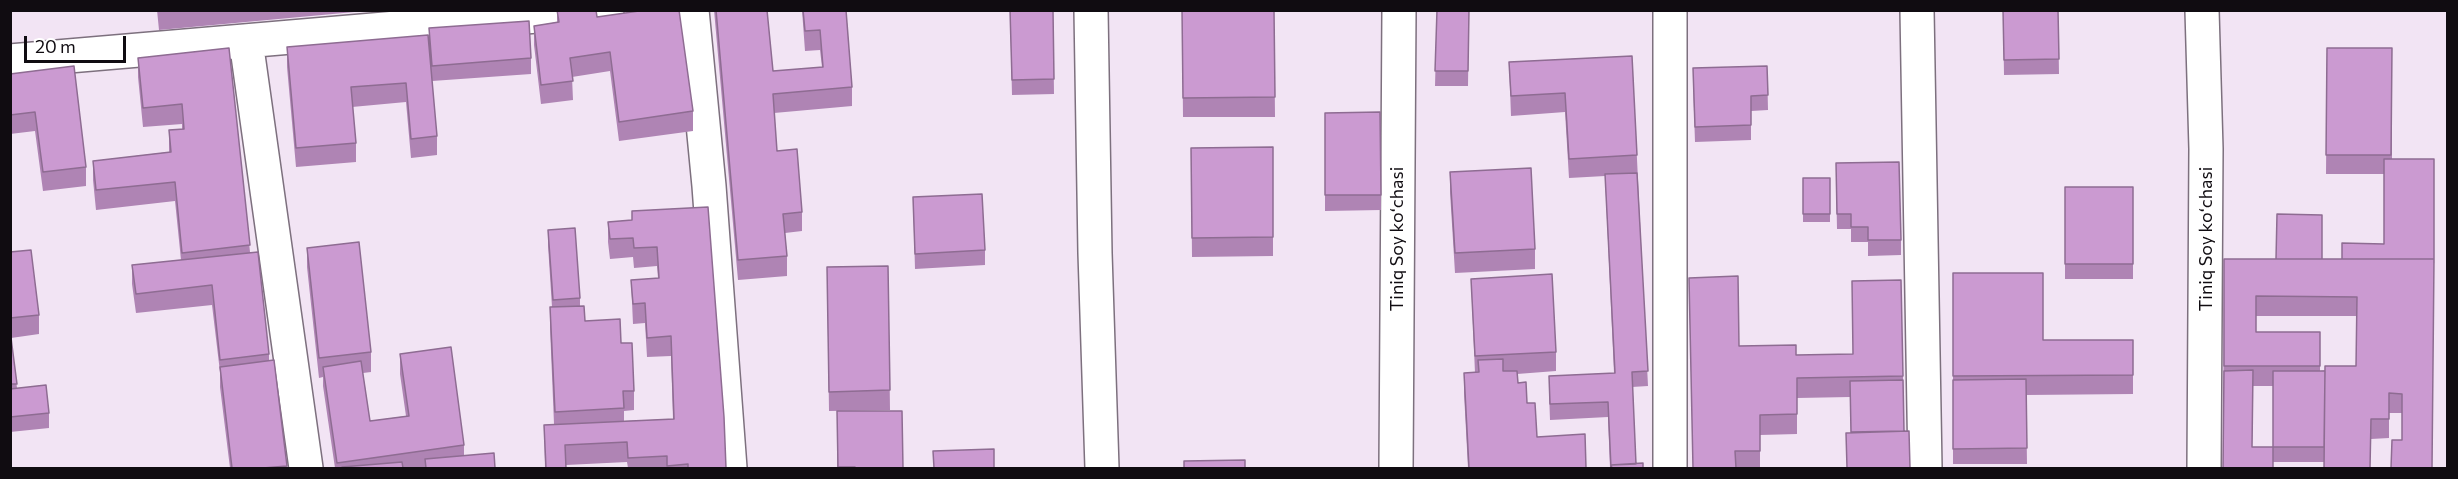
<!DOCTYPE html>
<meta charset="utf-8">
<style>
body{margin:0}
#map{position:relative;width:2458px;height:479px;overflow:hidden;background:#f2e4f4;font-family:Commissioner,sans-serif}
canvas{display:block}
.frame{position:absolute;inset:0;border:12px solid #100c11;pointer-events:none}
.scale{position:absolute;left:24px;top:36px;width:102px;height:27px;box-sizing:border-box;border:3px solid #100c11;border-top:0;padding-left:8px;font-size:18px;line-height:21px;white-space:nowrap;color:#100c11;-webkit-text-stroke:4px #fff;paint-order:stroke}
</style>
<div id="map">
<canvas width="2458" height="479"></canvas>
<div class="frame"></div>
<div class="scale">20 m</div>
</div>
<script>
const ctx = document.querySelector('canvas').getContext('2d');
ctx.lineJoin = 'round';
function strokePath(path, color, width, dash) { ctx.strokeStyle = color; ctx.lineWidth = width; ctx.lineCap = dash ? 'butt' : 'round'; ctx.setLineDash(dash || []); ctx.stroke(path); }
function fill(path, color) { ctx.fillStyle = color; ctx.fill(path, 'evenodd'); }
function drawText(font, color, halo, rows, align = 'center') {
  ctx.font = font + ' Commissioner,sans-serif'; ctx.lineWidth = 6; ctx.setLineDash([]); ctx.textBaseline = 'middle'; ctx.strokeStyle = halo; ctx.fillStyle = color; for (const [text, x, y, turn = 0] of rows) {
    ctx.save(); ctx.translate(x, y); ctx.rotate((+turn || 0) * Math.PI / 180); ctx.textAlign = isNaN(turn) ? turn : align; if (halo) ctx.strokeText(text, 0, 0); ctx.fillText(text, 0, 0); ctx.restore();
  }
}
const minor = new Path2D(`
 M692,10l17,176 21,282
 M1091,10l4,243 7,215
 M1917,10l8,458
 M2202,10l4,139 -2,319
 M246,41l60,427
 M10,61l597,-51
 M1396,468l3,-458
 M1670,468v-458`);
strokePath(minor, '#7d707e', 36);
strokePath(minor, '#fff', 33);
fill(new Path2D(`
 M157,10h219l-217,20z
 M557,10l40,7 96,94v20l-74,10 -9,-70 -38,6 1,23 -32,4 -7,-59v-19l23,-4z
 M714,10h53l6,61 49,-4 -2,-17 -15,1 -3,-41h44l6,77v19l-78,7 3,38 25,61v19l-17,2 2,23v20l-49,4z
 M1010,10h43l1,84 -42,1z
 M1182,10h92l1,107h-92z
 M1437,10h32l-1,76h-33z
 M2003,10h55l1,64 -55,1z
 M429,28l102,30v16l-99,7 5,55v19l-26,3 -5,-56 -54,5 4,36v19l-60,5 -9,-100v-20l142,-4z
 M229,48l21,204 19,102v7l18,107h-57l-10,-81v-15l-8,-67 -76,8 -4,-29v-19l49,-5 -6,-59 -79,9 -3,-30v-19l76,-9v-22l13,-1v-5l-39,3 -5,-50v-19z
 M2327,48h65v111h42l-32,281v-27h-13v25l-18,1 -47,23h-51l-50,6 1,-209h118l42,-15v-70h-58zM2256,316h100v50l-36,5v-39h-64zM2253,386h20v61h-21z
 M1632,56l16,330 -16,1 4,77 7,4h-33l-2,-51 -58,3 -1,-28v-16l65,-3 -9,-197 -36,2 -4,-66 -54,4 -2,-54z
 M1767,66l1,44 -17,1v29l-56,2 -2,-59z
 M10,74l76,93v19l-43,5 -8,-60 -25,3z
 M1380,112l1,98 -56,1v-98z
 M1273,147v109l-81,1 -1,-109z
 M1450,172l85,77v20l-80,4 -5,-81z
 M1803,178h27v44h-27z
 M1836,178l65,62v15l-33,1v-14h-17v-13h-14z
 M2065,187h68v92h-68z
 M913,197l72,53v15l-70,4z
 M708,207l18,261h-98l-1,-6 -61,3v3h-21l-1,-43 10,-1 -4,-97v-20h2l-4,-62v-15l32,68v8l5,15 36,22 13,48v19l-10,1v10l49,-2 -2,-63 -24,1 -2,-34 -12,1 -2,-44 27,-2 -1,-12 -23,2 -1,-11 -23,2 -2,-17v-20l24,-2v-9z
 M307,248l64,104v20l-8,1 7,48 36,-5 -6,-42v-20l64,91v10l31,13h-160l-12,-82v-9l-4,1 -12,-111z
 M10,252l29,63v19l-28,4 6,50 32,25v15l-39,4z
 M888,266l2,144 -61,1 -2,-144z
 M1953,273l90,67h90v54l-107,1 1,69h-74z
 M1689,278l50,68 57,9 107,21 1,55 -53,2 -1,-36 -53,1v36l-37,1v33h-67z
 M1471,279l85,73v19l-39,3 1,9 9,20 10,34 49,31h-118l-4,-75v-20h11z
 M837,411l66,57h-66z`), '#af84b4');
const building = new Path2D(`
 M557,10h39l1,7 49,-7h33l14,101 -74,11 -9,-70 -40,6 3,23 -32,4 -7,-59 25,-4z
 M716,10h51l6,61 50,-4 -3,-37 -15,1 -2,-21h43l6,77 -79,7 4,57 20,-2 5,63 -19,2 4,42 -49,4z
 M1010,10h43l1,69 -42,1z
 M1182,10h92l1,87 -92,1z
 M1437,10h32l-1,61h-33z
 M2003,10h55l1,49 -55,1z
 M529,21l2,37 -99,8 -3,-38z
 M428,35l9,101 -26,3 -5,-56 -55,4 5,56 -60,5 -9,-101z
 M229,48l21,197 -68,8 -7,-71 -79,8 -3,-29 78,-9 -2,-22 15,-1 -2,-25 -39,4 -5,-50z
 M2327,48h65l-1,107h-65z
 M1632,56l5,99 -68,4 -4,-66 -54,3 -2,-34z
 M74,66l12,101 -43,5 -8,-60 -25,3v-41z
 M1767,66l1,29 -17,1v29l-56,2 -2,-59z
 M1380,112l1,83h-56v-82z
 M1273,147v90l-81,1 -1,-90z
 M2384,159h50v104v-4h-92v-16l42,1z
 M1899,162l2,78h-33v-13h-17v-13h-14l-1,-51z
 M1531,168l4,81 -80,4 -5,-81z
 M1637,173l11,198 -16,1 4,92 -25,1v3l-3,-66 -58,2 -1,-28 66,-3 -10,-199z
 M1803,178h27v36h-27z
 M2065,187h68v77h-68z
 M982,194l3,56 -70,4 -2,-57z
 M708,207l16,210 2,51h-38v-4l-21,2v-10l-39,2 -1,-16 -62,3 1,23h-20l-2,-43 130,-6 -3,-83 -24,2 -2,-35 -12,1 -2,-24 28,-2 -2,-31 -23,1 -1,-10 -23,1 -2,-17 24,-2v-9z
 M2277,214l45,1v44h-46z
 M575,228l5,70 -27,2 -5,-70z
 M359,242l12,110 -52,6 -12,-110z
 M31,250l8,65 -29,3v-66z
 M258,252l11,102 -49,6 -8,-75 -76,9 -4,-29z
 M2224,259h210l-2,209h-41l1,-28h10v-46l-13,-1v26h-18l-1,49h-46l1,-102h31l1,-69 -101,-1v36h64v34h-96z
 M888,266l2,124 -61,2 -2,-125z
 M1953,273h90v67h90v35l-180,1z
 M1552,274l4,78 -81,4 -4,-77z
 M1738,276l1,70 57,-1v10l57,-1 -1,-73 49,-1 2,96 -106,2v36l-37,1v36h-25l1,17h-43l-4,-190z
 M584,306l1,15 35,-2 1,24h11l2,48h-11l1,17 -69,4 -5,-105z
 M10,330l7,54h-7z
 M451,347l13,98 -127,18 -14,-96 38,-6 9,60 39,-5 -9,-62z
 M1503,359v12h14l1,12 8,-1 1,21h8l2,34 48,-3 1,34h-117l-5,-95 15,-1 -1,-12z
 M274,360l13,106 -24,2h-31l-12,-101z
 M2253,370l-1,77h21v21h-50l1,-97z
 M2273,371h52l-1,76h-51z
 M2026,379l1,69 -74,1v-69z
 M1903,380l1,51 -53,1 -1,-51z
 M46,385l3,28 -39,4v-28z
 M837,411h65l1,57h-48v-1h-17z
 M1909,431l1,37h-63l-1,-35z
 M994,449v19h-60l-1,-17z
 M494,453l1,15h-69l-1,-9z
 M1245,460v8h-61v-7z
 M402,462l1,6h-61v-1z
 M1643,463v5h-31l-1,-3z`);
fill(building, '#cb9ad1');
strokePath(building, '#8e6c92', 1.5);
drawText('18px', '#100c11', '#fff', [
 ["Tiniq Soy koʻchasi",1397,239,-90],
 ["Tiniq Soy koʻchasi",2206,239,-90]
]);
</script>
